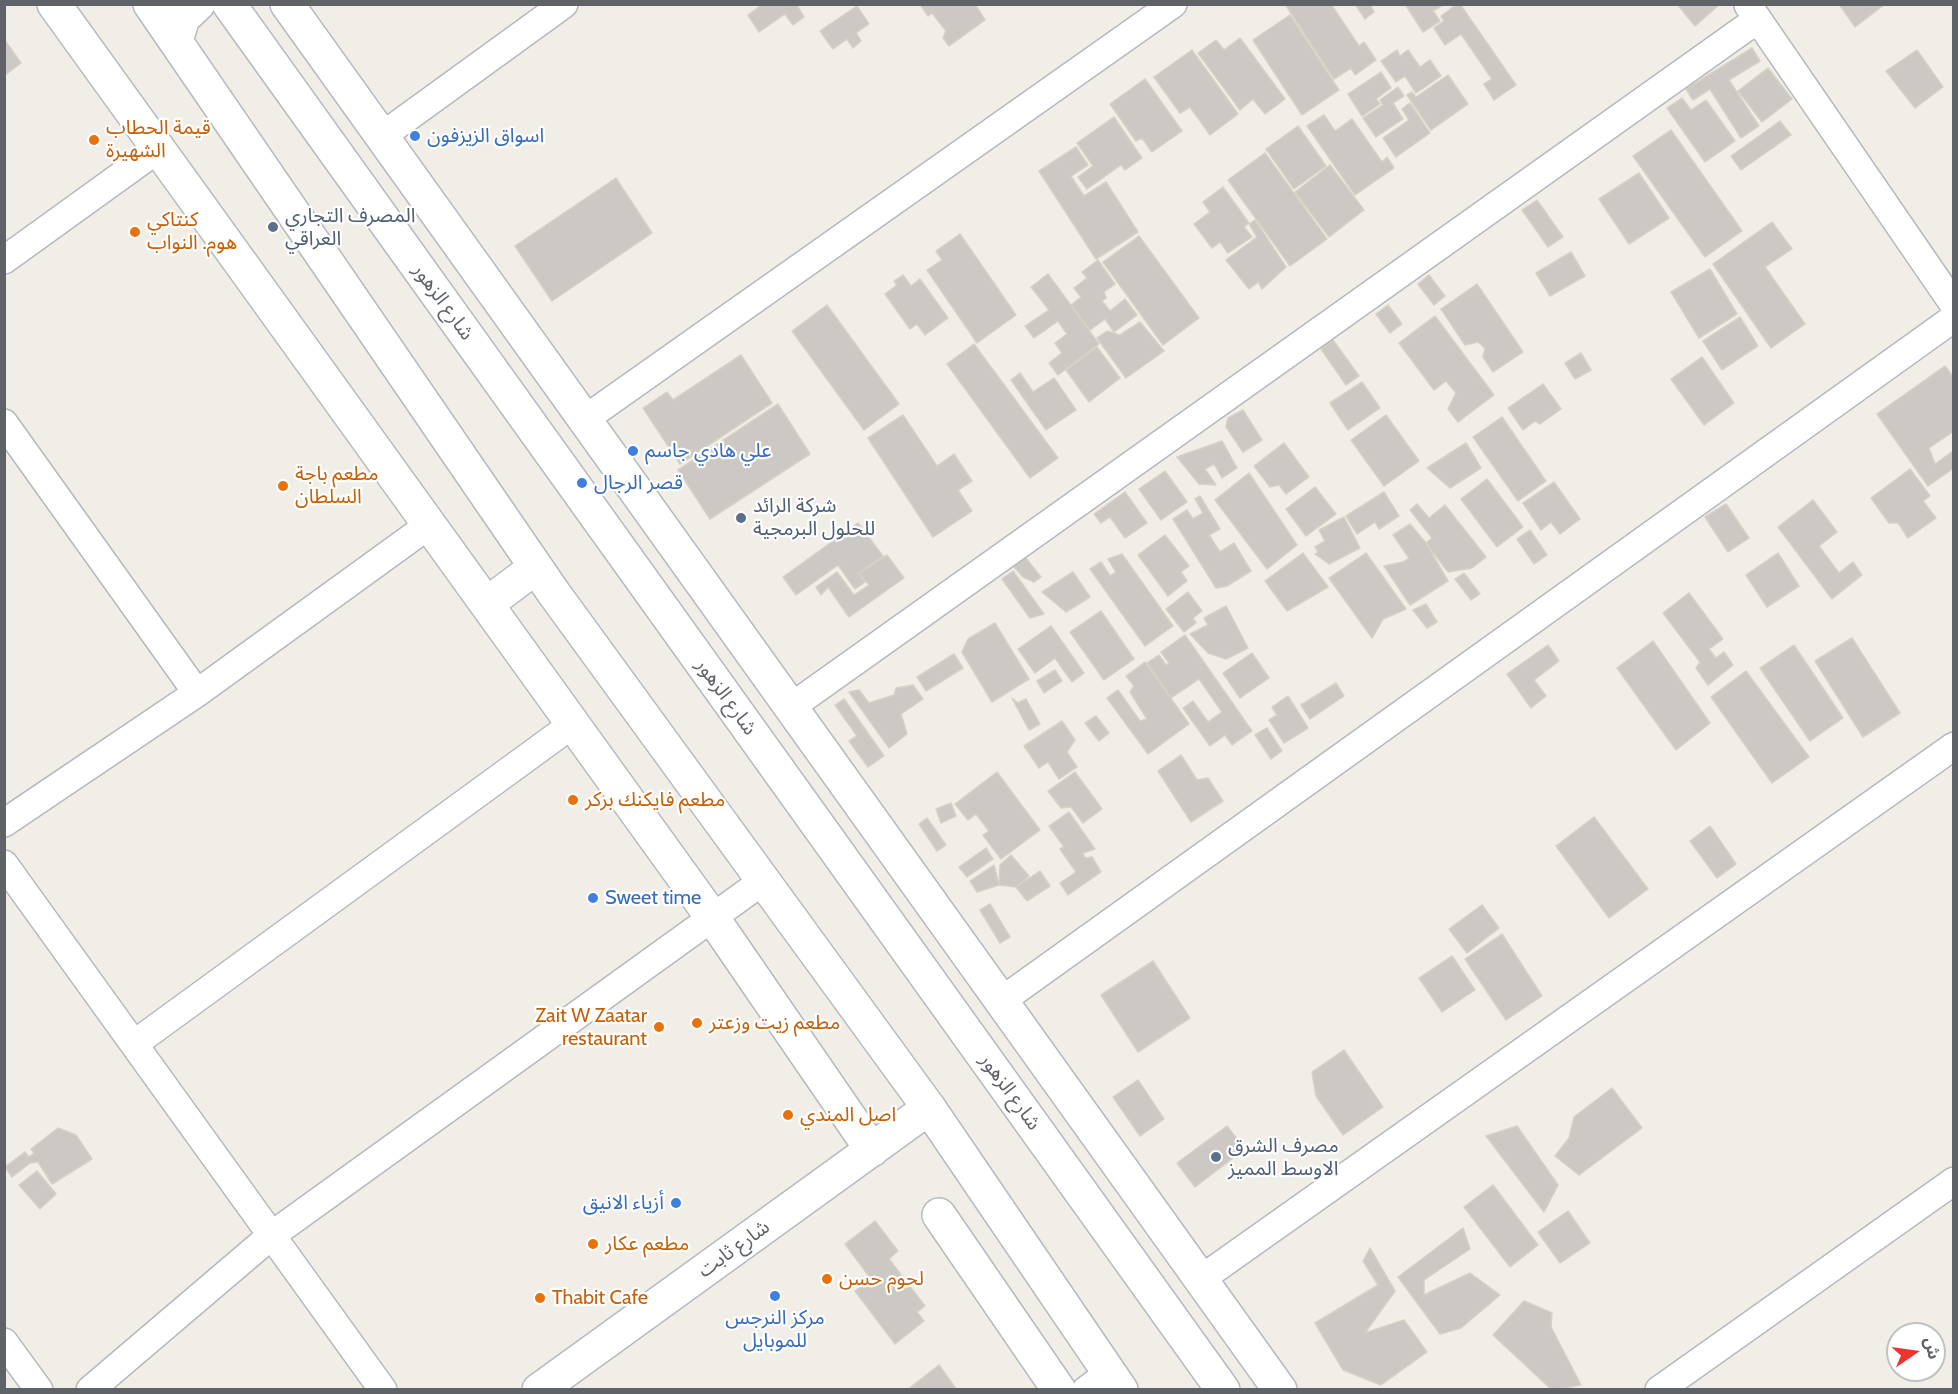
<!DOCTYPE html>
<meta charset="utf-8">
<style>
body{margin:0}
#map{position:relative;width:1958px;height:1394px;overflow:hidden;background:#f1eee8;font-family:Cabin,"Noto Sans Arabic",sans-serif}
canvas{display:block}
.frame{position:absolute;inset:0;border:6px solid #5f6368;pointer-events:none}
.north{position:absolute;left:1886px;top:1322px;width:60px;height:60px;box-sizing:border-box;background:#fff;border:2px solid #bfc1c3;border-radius:50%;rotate:77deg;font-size:16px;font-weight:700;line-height:24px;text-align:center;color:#5f6368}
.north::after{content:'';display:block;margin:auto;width:21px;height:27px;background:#ef342f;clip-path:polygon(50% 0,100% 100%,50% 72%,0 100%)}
</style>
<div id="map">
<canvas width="1958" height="1394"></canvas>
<div class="frame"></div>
<div class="north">ش</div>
</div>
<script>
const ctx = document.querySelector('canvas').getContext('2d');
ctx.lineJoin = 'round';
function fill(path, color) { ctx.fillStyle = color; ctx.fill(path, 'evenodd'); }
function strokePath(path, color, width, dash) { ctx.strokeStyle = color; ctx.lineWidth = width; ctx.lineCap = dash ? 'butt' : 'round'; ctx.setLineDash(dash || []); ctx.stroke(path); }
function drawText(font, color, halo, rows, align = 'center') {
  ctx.font = font + ' Cabin,"Noto Sans Arabic",sans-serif'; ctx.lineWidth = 4.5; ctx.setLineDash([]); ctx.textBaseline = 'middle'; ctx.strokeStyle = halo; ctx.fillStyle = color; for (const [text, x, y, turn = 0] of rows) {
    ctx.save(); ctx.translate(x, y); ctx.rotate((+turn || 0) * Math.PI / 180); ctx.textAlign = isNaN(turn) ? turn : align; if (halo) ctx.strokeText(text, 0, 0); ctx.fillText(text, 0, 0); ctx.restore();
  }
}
const building = new Path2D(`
 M763,4h33l8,13 -11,8 -8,-11 -26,18 -11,-17z
 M920,4h55l10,16 -36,26 -6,-8 3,-7 -14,-18 -4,3z
 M1285,4h46l28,42 5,-4 12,18 -21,15 -4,-7 -17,11z
 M1355,4h15l4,8 -9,7z
 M1405,4h39l-11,7 7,10 -17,11z
 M1457,4h3l56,81 -22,15 -10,-16 8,-5 -31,-45 -16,11 -11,-17 10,-7 -3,-5z
 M1677,4h43l-25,22z
 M1839,4h46l-30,23z
 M857,6l12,18 -13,9 5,8 -8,7 -6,-9 -14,10 -13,-18z
 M1290,15l49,75 -37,25 -49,-75z
 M1240,38l45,61 -20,15 -12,-15 -13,11 -42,-57 18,-13 8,10z
 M4,39l17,24 -17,13z
 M1752,48l8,13 -31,19 30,46 -18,12 -31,-49 -17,11 -7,-11z
 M1192,50l46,64 -28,21 -20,-28 -10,6 -26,-36z
 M1397,50l3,6 8,-6 12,17 10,-7 11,16 -25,17 -11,-17 -9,6 -15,-21z
 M1917,50l26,37 -28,21 -29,-37z
 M1768,68l24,31 -30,23 -24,-31z
 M1381,72l10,16 -15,11 4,5 -18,12 -14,-22z
 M1448,75l20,29 -37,26 -24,-35 5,-3 4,5z
 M1145,79l37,52 -30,21 -10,-14 -6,3 -26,-37z
 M1398,87l6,9 -11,7 10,16 -27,18 -13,-19 20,-13 -3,-5z
 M1682,98l9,12 15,-10 29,41 -30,21 -38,-54z
 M1410,103l20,30 -34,24 -13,-19 26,-18 -7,-11z
 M1324,115l11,16 17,-12 30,43 5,-5 7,11 -39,27 -48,-69z
 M1114,117l28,41 -17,12 -4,-5 -34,24 -9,-12 15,-11 -16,-23z
 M1780,121l11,14 -50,35 -10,-14z
 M1298,126l28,40 -32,23 -28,-40z
 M1671,130l71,101 -37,26 -72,-101z
 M1076,147l12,18 -17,11 13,20 22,-14 32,50 -42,27 -57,-88z
 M1265,153l62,86 -37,27 -62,-86z
 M1330,165l34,45 -35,27 -34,-45z
 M1639,173l30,45 -40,26 -30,-45z
 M616,178l36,55 -100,68 -37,-55z
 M1223,187l26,36 -5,4 8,10 -24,16 -8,-11 -8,6 -18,-24 16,-12 -7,-10z
 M1537,200l26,37 -15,10 -26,-37z
 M1255,220l31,47 -24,22 -4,-7 -9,7 -23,-29 31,-23 -8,-13z
 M1772,222l20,27 -27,18 40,57 -34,24 -58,-84z
 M960,234l56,81 -39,28 -50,-73 15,-10 -6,-9z
 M1139,236l60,82 -36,27 -60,-83z
 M1571,252l14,24 -35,20 -14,-23z
 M1098,260l17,24 -11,8 2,6 -4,3 8,10 15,-12 12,16 -23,17 -9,-13 -15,11 -19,-25 10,-8 -7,-9 13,-10 -5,-6z
 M1710,269l27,45 -38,24 -28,-46z
 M1048,274l51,70 -41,31 -9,-12 13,-10 -7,-10 12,-9 -9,-13 -24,17 -9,-12 24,-16 -18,-23z
 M903,275l8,11 9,-7 28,39 -23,17 -8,-11 -7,5 -25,-35 12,-9 -3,-4z
 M1429,275l16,21 -11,9 -16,-21z
 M1477,284l46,68 -30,20 -10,-15 2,-9 -7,-6 -13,3 -24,-36z
 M827,305l72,99 -35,26 -72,-99z
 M1388,305l14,19 -12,9 -14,-19z
 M1435,316l59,79 -36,27 -10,-13 8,-16 -10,-12 -12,9 -35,-47z
 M1740,317l18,29 -36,24 -19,-29z
 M1140,322l24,29 -38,27 -29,-40 10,-7 13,4z
 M1333,340l26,36 -13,9 -25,-36z
 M974,344l84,114 -28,20 -83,-114z
 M1097,347l23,31 -31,24 -23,-32z
 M1581,353l10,17 -16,9 -10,-16z
 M741,355l31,48 -92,61 -37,-56 24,-16 6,8z
 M1702,357l32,46 -30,22 -33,-46z
 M1945,366l9,12v53l-25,17 6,16 18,-13 1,17 -26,18 -51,-72z
 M1020,373l13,19 21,-14 22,32 -30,20 -35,-50z
 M1362,382l18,26 -32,22 -18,-27z
 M1543,384l18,25 -21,15 -5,-3 -12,9 -15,-22z
 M778,404l32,50 -100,65 -32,-49z
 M1243,410l19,30 -19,12 -17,-25 2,-9z
 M903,415l34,51 17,-12 18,27 -14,9 14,21 -39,26 -65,-99z
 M1386,415l33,46 -35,25 -33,-46z
 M1502,417l44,64 -28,20 -45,-64z
 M1222,441l15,27 -15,10 -8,-14 -9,5 11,16 -17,-1 -22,-27z
 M1284,443l25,34 -23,17 -7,-9 -9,2 -16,-21z
 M1466,443l15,25 -31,20 -23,-20z
 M1910,469l20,27 -7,5 13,17 -28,20 -10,-15h-9l-18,-25z
 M1165,471l22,31 -26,18 -22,-31z
 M1249,473l48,72 -30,24 -52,-69z
 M1487,479l36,48 -26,20 -36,-48z
 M1554,482l26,37 -20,15 -9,-12 -10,8 -18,-27z
 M1315,487l21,27 -30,22 -20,-27z
 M1125,492l22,31 -22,15 -15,-21 -9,6 -7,-9z
 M1384,492l15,24 -20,13 -4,-7 -18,12 -11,-18z
 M1200,496l20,33 -11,6 11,17 14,-9 17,28 -24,15 -11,2 -43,-69 14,-9 6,9 10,-6 -8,-14z
 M1813,500l24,32 -18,14 20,27 14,-11 9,13 -30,24 -54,-72z
 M1417,504l12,14 16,-13 41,52 -14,11 -24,4 -22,-29 6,-5 -22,-28z
 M1726,504l23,34 -21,14 -23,-35z
 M1344,517l16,31 -31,16 -14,-10 3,-2 -3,-5 10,-6 -6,-11z
 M858,523l25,33 -24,17 6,9 -10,7 -17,-24 -42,30 -13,-18z
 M1410,524l16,19 22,38 -38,24 -26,-39 19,-4 6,-4 -16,-23z
 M1530,530l17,25 -13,9 -17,-25z
 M1165,535l24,31 -8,6 6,9 -19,15 -30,-41z
 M1303,553l25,34 -41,24 -22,-30z
 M1366,553l40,56 -23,10 -11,19 -43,-60z
 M1778,553l21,33 -32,21 -21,-32z
 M1122,554l51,72 -28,20 -55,-77 11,-7 9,14 6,-4 -8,-13z
 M887,555l17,23 -55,39 -21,-30 -7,8 -5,-8 21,-15 17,23 15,-10 -10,-12z
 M1025,557l16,20 -7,5 -11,-5 -10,-11z
 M1013,571l31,43 -14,4 -28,-39z
 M1073,572l17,25 -24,15 -24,-20z
 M1464,573l16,21 -9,6 -16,-21z
 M1188,592l14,19 -9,7 3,5 -12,9 -18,-23z
 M1689,593l34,46 -14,10 7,9 8,-6 9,13 -25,20 -12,-17 4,-6 -37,-49z
 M1426,604l11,18 -10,6 -14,-18z
 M1226,606l22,42 -22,11 -18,-6 -18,-19 18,-9 -4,-7z
 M1101,611l33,48 -30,21 -34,-48z
 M995,623l34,56 -37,23 -30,-50 6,-13z
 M1051,626l33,47 -12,9 -17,-24 -20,15 -17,-24z
 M1185,635l67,96 -20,14 -7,-10 -15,11 -27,-38 10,-7 15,21 14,-10 -23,-33 -28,19 -24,-35 12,-8 7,10 3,-2 -8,-11z
 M1852,638l48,75 -37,24 -48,-76z
 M1653,641l57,82 -34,27 -59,-82z
 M1548,645l11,16 -25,19 12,16 -15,12 -24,-34z
 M1794,645l49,73 -33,23 -50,-73z
 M1252,653l17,25 -29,20 -17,-25z
 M954,654l9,14 -37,23 -9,-14z
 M1145,662l44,62 -41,30 -41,-56 11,-8 22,31 7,-2 -17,-27 4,-6 -8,-10z
 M1055,670l7,11 -18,12 -7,-12z
 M1746,671l63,86 -37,26 -61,-86z
 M1336,683l8,13 -34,23 -9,-14z
 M913,685l10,14 -22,15 6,20 -18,14 -40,-56 10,-2 10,13 25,-8 2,-7z
 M1288,696l20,32 -24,15 -15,-23 8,-5 -5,-8z
 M1012,698l6,5 8,-4 14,25 -11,6z
 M844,699l40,57 -16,11 -19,-26 8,-5 -22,-31z
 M1096,716l13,17 -10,8 -14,-18z
 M1062,721l13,19 -8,12 10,15 -18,12 -11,-17 -9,6 -15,-22z
 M1267,728l15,23 -11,8 -16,-24z
 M1181,755l16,25 11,-2 15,23 -32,21 -33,-51z
 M997,772l43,58 -39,29 -18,-24 6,-4 -13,-17 -8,6 -13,-16z
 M1075,772l27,37 -19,14 -12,-16 -10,1 -13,-17z
 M951,803l5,13 -15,7 -5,-14z
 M1069,812l26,37 -12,4 2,5 7,-1 9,15 -33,23 -8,-12 16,-11 -16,-23 4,-2 -15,-21z
 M1594,817l54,72 -39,29 -53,-72z
 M927,818l19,27 -9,6 -18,-27z
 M1710,826l26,38 -19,14 -27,-37z
 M986,848l7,11 -26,18 -8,-10z
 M1011,855l18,21 -13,11 -17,-2 1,-20z
 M994,865l5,20 -22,7 -7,-11z
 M1040,871l10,15 -23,15 -11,-14z
 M990,904l20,33 -10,6 -20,-33z
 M1482,905l17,23 -32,25 -18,-24z
 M1502,934l40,62 -36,24 -41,-61z
 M1452,956l23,34 -33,22 -23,-34z
 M1153,961l37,57 -52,34 -37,-57z
 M1344,1050l39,57 -40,28 -27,-39 -4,-24z
 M1138,1080l26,39 -24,17 -27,-39z
 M1612,1088l30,40 -63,47 -24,-19 14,-18 5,-21z
 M1227,1126l18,23 -50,38 -18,-24z
 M1517,1126l41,59 -14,27 -58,-76z
 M58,1128l18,7 16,24 -40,25 -14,-22 -8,1 -18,14 -7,-10 20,-15 4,5 5,-4 -3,-4z
 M37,1171l19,23 -16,15 -21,-24z
 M1493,1185l45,60 -28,22 -46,-60z
 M1568,1211l22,32 -30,20 -22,-31z
 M875,1221l23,30 -9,8 36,47 -8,6 7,9 -29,23 -40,-53 16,-12 -26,-35z
 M1463,1228l7,21 -46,31v15l46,-22 30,22 -39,33 -21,6 -42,-57z
 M1370,1248l25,43 -30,42 39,-13 23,32 -46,33 -38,-15 -28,-47 63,-38 -15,-24z
 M1524,1301l28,12 -1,14 30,58 -29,5 -59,-55z
 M939,1365l18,25h-50z`);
fill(building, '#ccc9c4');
strokePath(building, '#d6d0c5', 1.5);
const street = new Path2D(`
 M1748,5l206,300
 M382,136l182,-132
 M4,260l154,-111
 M585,419l588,-415
 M4,423l193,270
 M791,707l967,-688
 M4,823l193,-130 232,-168
 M4,864l379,526
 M1001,1001l953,-683
 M134,1044l439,-320
 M1201,1279l753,-533
 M4,1342l35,48
 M90,1390l182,-155 491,-354
 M1086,1390l23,-17
 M1659,1390l295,-209`);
const secondary = new Path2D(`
 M54,4l658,913 160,233
 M150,4l403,588 376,516 192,282
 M229,4l994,1386
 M287,4l993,1386
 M176,41l7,-23 15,-14
 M487,604l49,-37
 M939,1215l120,175
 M539,1390l390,-282`);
strokePath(street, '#b5b8bc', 30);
strokePath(secondary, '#b6babf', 36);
strokePath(street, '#fff', 27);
strokePath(secondary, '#fff', 33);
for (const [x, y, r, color] of [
 [415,136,6,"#3f7fe0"],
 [94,140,6,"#e8710a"],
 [273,227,6,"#5c6f8a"],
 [135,232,6,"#e8710a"],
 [633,451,6,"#3f7fe0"],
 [582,483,6,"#3f7fe0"],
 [283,486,6,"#e8710a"],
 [741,518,6,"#5c6f8a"],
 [573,800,6,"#e8710a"],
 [593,898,6,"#3f7fe0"],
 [697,1023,6,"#e8710a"],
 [659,1027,6,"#e8710a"],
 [788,1115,6,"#e8710a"],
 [1216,1157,6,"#5c6f8a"],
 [676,1203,6,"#3f7fe0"],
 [593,1244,6,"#e8710a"],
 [827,1279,6,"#e8710a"],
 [775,1296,6,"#3f7fe0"],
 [540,1298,6,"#e8710a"]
]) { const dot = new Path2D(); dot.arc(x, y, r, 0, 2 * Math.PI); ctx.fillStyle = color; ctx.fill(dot); strokePath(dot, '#fff', 2); }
drawText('20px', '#c56008', '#fff', [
 ["قيمة الحطاب",106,128],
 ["الشهيرة",106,151],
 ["كنتاكي",147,220],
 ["هوم. النواب",147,243],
 ["مطعم باجة",295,474],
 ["السلطان",295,497],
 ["مطعم فايكنك بركر",585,800],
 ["Zait W Zaatar",647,1016,"right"],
 ["restaurant",647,1039,"right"],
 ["مطعم زيت وزعتر",709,1023],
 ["اصل المندي",800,1115],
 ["مطعم عكار",605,1244],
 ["لحوم حسن",839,1279],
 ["Thabit Cafe",552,1298]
], 'left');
drawText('20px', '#366cbe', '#fff', [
 ["اسواق الزيزفون",427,136],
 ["علي هادي جاسم",645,451],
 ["قصر الرجال",594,483],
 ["Sweet time",605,898],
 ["أزياء الانيق",664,1203,"right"],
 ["مركز النرجس",775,1318,"center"],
 ["للموبايل",775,1341,"center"]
], 'left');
drawText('20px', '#4e5e75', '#fff', [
 ["المصرف التجاري",285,216],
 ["العراقي",285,239],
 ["شركة الرائد",753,506],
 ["للحلول البرمجية",753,529],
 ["مصرف الشرق",1228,1146],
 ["الاوسط المميز",1228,1169]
], 'left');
drawText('20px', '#5f6368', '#fff', [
 ["شارع الزهور",443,302,54],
 ["شارع الزهور",726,697,54],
 ["شارع الزهور",1010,1092,54],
 ["شارع ثابت",734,1249,-36]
]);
</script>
